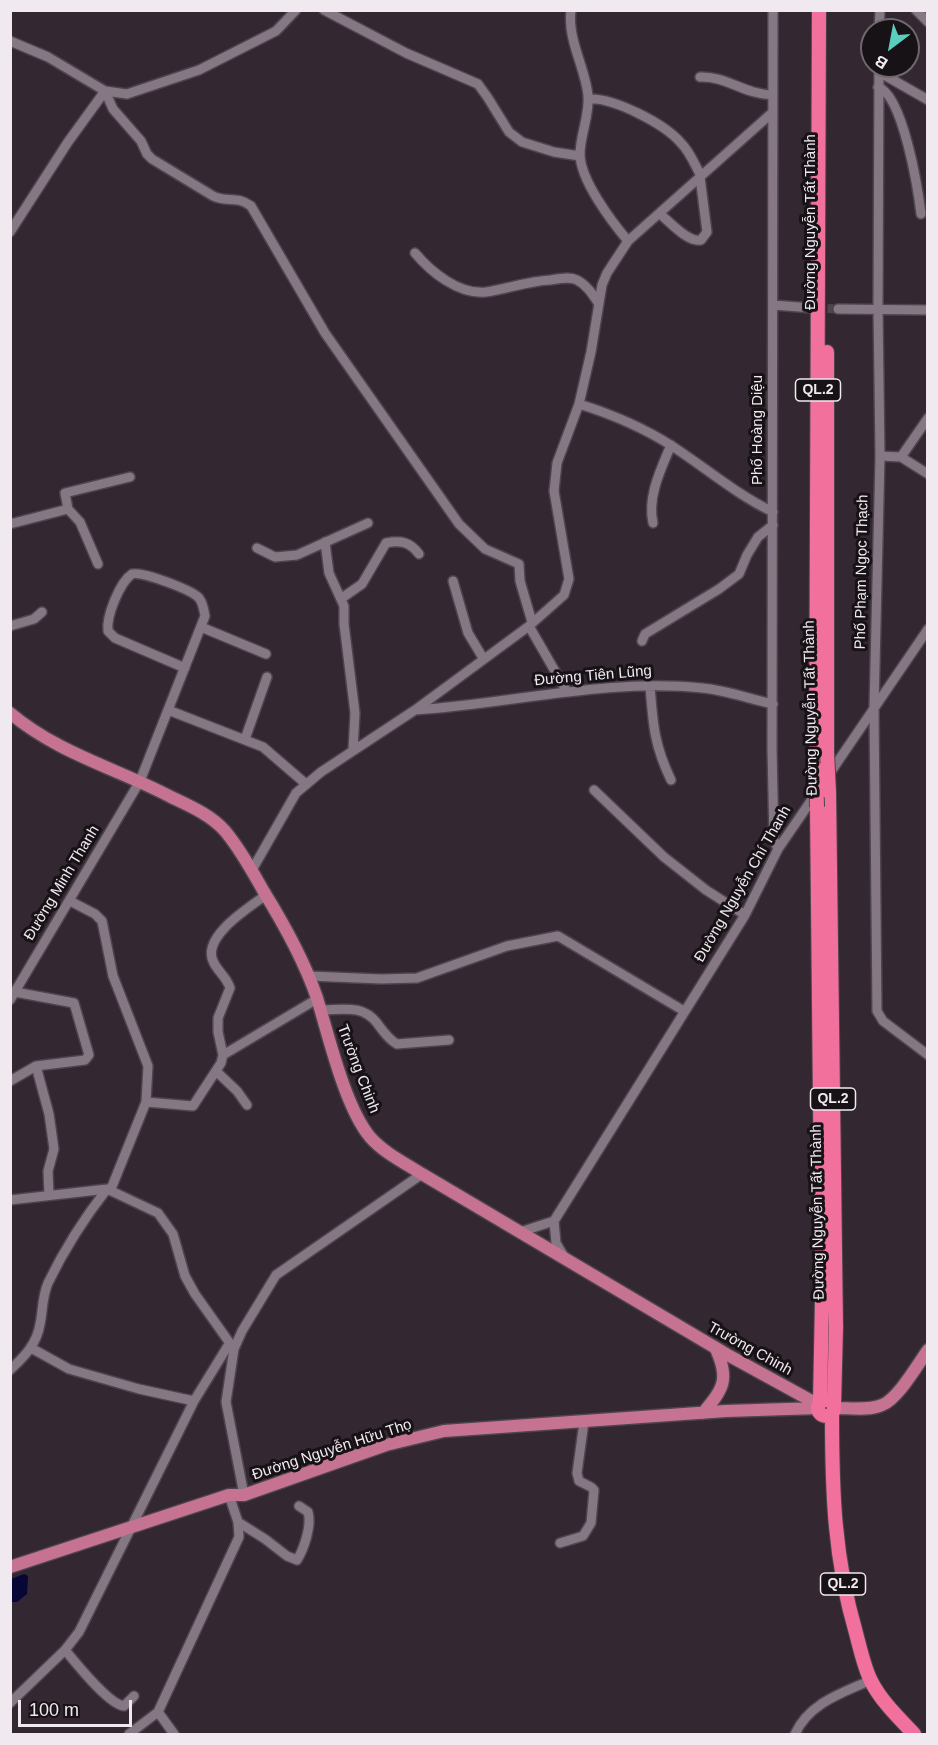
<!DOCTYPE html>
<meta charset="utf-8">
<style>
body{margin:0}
#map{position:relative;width:938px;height:1745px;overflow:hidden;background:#332731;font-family:Arial,sans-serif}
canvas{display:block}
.frame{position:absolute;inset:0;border:12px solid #f1e9f0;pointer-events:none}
.north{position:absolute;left:860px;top:18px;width:60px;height:60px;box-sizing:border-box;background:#171216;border:2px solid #6e686d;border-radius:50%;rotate:212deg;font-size:16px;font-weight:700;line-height:24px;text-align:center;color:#f1e9f0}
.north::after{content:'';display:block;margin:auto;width:21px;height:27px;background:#59cebe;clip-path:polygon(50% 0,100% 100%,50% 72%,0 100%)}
.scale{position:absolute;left:18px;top:1700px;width:114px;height:27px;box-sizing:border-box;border:3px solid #f1e9f0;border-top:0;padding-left:8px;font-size:18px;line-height:21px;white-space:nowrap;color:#f1e9f0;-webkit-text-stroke:4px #171216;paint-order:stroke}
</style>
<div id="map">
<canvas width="938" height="1745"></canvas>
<div class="frame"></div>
<div class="north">B</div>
<div class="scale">100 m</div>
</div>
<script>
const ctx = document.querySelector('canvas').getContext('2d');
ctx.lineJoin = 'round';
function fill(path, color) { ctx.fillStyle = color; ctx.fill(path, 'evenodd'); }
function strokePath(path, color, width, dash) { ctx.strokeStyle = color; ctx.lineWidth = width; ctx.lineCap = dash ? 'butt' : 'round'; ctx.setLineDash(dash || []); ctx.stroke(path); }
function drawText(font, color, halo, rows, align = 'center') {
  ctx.font = font + ' Arial,sans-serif'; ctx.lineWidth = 6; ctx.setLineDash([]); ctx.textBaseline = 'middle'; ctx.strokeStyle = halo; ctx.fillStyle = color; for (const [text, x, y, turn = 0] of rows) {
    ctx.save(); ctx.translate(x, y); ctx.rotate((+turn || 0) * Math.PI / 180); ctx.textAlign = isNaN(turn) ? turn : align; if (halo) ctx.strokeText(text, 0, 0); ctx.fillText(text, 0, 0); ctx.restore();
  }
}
fill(new Path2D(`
 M24,1574l4,2 -1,18 -10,8h-6v6v-29z`), '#060637');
strokePath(new Path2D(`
 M814,308l24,1`), '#50444e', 9, [9, 4.5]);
const minor = new Path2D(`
 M324,10l82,43 72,31 10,14 21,34 13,10 32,10 26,4
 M571,10c-4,29 14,57 17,85 2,20 -8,40 -8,59 0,26 32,68 48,87
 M773,10l-1,739 2,91 4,9
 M916,10l12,12
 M879,30l1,-20
 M10,41l38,16 57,34 8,18 28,32 6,13 5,5 61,37c14,7 23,-1 38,10l74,127 134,191 26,25 34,15 1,17 12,41
 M879,66l-1,243 2,147 -6,252 3,303 6,10 45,34
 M879,72l49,28
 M700,77c27,-1 43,17 73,18
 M878,87c25,8 40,102 43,127
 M588,99c25,-2 77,25 93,44 9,9 14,22 20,33
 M660,214c10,8 28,29 41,26l6,-8 -7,-55
 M10,232l58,-90 37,-51 22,3 72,-24 77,-39 20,-21
 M415,253c16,19 44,42 71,39 21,-3 42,-11 64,-12 8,-1 19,-4 27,0 10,5 16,15 22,24
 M773,305l39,3
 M838,309l90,1
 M579,404c32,10 65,24 93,42 34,22 65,49 101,66
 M880,456l21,1 27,17
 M901,457l27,-39
 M653,523c-6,-26 8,-54 18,-78
 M10,524l58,-15
 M325,542l4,31 15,33v18l11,89 -2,37
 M257,548l18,9 22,-2 71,-32
 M98,564l-18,-42 -12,-13 -3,-16 65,-16
 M453,581l15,52 15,25
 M342,598l20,-14 24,-41c15,-3 24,-1 33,11
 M10,626l24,-7 8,-7
 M529,626l38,66
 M201,627l65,27
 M642,641l3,-7 74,-45 20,-15 8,-19 11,-18 15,-12
 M650,686c3,38 4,59 21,94
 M168,710l95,37 43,37
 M415,710c95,-6 191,-32 287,-22 24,2 47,11 71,16
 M245,739l22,-62
 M828,776l100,-147
 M594,790l70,67 42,33 39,25
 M252,870l44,-77 25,-21 94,-62 114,-84 35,-31 5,-16 -15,-88 3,-28 22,-59 12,-52 11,-67 5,-12 21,-32 145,-129
 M70,901l25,13 7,7 11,55 35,90 -2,36 -35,87
 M309,976l72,3 36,-1 90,-32 51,-10 126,75
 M10,1000l130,-219 65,-165c-1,-6 -2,-13 -6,-18 -7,-8 -57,-27 -67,-24 -12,8 -26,42 -24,57l7,7 70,30
 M320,1010c23,0 42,-6 57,13 6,8 11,16 20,21l52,-4
 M223,1055l94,-56
 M36,1066l13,48 5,35 -6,22 1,24
 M217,1072l20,19 10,14
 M10,1081l26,-15 49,-6 4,-5 -15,-52 -59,-11
 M146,1102l47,4 28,-43 2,-8 -5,-23v-14l12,-30c-3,-11 -13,-17 -17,-27 -11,-25 37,-54 53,-66
 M10,1200l97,-11 51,24 15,21 12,42 10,18 39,55
 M554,1221l2,22 9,15
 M520,1232l34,-11 191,-306 33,-66 39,-57
 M31,1348l38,21 70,20 55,12 35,-57
 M10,1370c14,-13 27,-26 30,-46 3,-14 2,-27 8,-41 16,-33 37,-66 59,-94
 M244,1495l-18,-93 8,-53 8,-18 34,-56 146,-101
 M238,1522l27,17 22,17 10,4c7,-11 15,-35 11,-48l-9,-6
 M560,1543l23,-7 8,-13 3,-33 -3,-3 -12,-6 -2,-8 7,-51
 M65,1650c11,13 43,54 59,56l10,-10
 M10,1703l55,-53 14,-18 115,-231
 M129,1734l29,-22
 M174,1734l-16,-22 81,-175 -1,-15 -9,-27
 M795,1734c14,-31 47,-41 76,-54`);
const major = new Path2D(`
 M10,713c49,41 106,55 161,84 19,9 40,18 54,34 16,19 27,40 39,61 21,34 40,68 53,106 12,39 28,109 53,139 14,16 35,26 52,37l304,180 93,51
 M835,1408c14,0 34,3 47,-3 16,-6 36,-41 46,-55
 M703,1413c20,-24 27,-33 13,-64
 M10,1567l219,-72h15l142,-50 58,-14 282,-20 92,-3`);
const highway = new Path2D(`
 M827,752v-400
 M816,769l3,-759
 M829,792l7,535 -2,78
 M817,807l5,492 -2,103
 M818 1408a8 8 0 1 1 16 0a8 8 0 1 1-16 0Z
 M832,1414c0,77 2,144 24,219 4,15 8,34 15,48 10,20 28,37 43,53`);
strokePath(minor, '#4e444d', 12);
strokePath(major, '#4e444d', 15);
strokePath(highway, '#4e444d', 16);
strokePath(minor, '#857783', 9);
strokePath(major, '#c67392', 12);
strokePath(highway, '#f1709c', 14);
const highwayBridge = new Path2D(`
 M827,752l2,40
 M816,769l1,38`);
strokePath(highwayBridge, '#4e444d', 16, []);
strokePath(highwayBridge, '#f1709c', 14);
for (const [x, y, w] of [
 [818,390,45],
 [833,1099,45],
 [843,1584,45]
]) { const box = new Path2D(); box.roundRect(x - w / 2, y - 11, w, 22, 4.5); ctx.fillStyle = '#171216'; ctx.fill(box); strokePath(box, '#f1e9f0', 1.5); }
drawText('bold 14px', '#f1e9f0', null, [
 ["QL.2",818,390],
 ["QL.2",833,1099],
 ["QL.2",843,1584]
]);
drawText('15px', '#f1e9f0', '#171216', [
 ["Đường Nguyễn Tất Thành",811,222,-90],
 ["Phố Hoàng Diệu",758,430,-90],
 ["Phố Phạm Ngọc Thạch",862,572,-89],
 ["Đường Tiên Lũng",593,676,-5],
 ["Đường Nguyễn Tất Thành",811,708,-91],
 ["Đường Minh Thanh",62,883,-59],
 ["Đường Nguyễn Chí Thanh",743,884,-60],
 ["Trường Chinh",358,1069,69],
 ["Đường Nguyễn Tất Thành",818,1212,-91],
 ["Trường Chinh",750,1349,29],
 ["Đường Nguyễn Hữu Thọ",332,1450,-18]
]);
</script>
